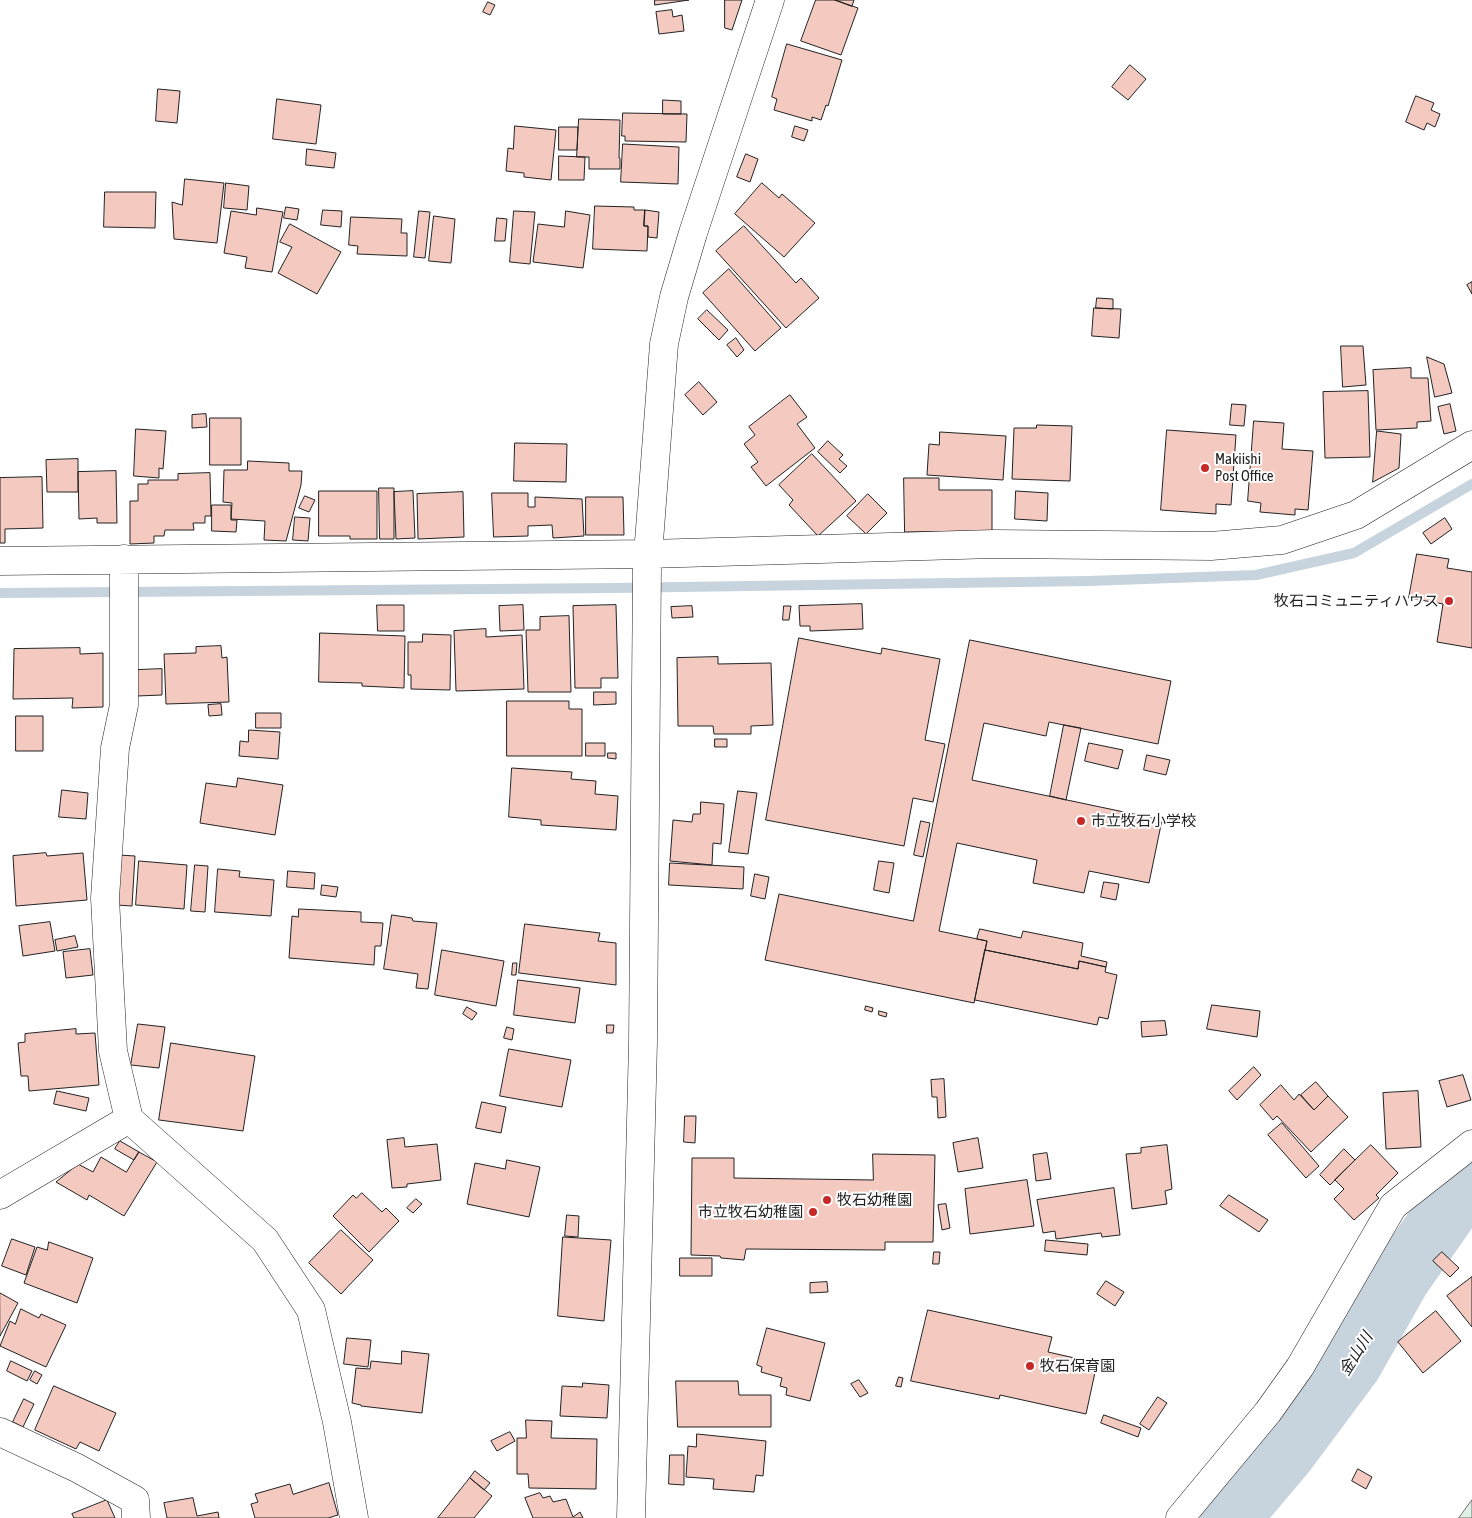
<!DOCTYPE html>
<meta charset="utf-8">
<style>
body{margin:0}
canvas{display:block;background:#fff}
</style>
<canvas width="1472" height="1518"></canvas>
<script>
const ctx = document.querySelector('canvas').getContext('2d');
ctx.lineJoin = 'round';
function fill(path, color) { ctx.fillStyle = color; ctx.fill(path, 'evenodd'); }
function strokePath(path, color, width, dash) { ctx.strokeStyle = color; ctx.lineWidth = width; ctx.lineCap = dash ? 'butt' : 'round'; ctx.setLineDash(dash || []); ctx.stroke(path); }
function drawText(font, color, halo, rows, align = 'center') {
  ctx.font = font + ' "Asap Condensed","Noto Sans JP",sans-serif'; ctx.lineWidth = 4; ctx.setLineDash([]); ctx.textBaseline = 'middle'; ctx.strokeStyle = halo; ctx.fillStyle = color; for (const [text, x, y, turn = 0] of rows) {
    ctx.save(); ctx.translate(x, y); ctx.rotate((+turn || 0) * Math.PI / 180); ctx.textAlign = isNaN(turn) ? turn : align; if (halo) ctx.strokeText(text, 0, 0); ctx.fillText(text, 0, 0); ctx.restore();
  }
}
const green = new Path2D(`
 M1472,1500v18h-13z`);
fill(green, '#e0efe3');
strokePath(green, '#6f6f6f', 1);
strokePath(new Path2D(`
 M0,593l613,-5 476,-7 167,-6 98,-22 118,-69`), '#c7d3dd', 10);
strokePath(new Path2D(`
 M1230,1518l55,-65 67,-90 48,-85 49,-70 23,-23`), '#c7d3dd', 61);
const building = new Path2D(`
 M655,0h34l-34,5z
 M725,0h17l-10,30 -7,-2z
 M816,0h19l23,8 -17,47 -40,-14z
 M835,0h19l-2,6z
 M488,2l7,3 -5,10 -7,-3z
 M672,10l1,7 9,-2 2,16 -25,3 -3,-22z
 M787,44l55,16 -14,46 -2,-1 -5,15 -9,-3v4l-38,-11 3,-11 -5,-2z
 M1130,65l16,14 -18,21 -16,-13z
 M158,89l22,2 -3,32 -21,-2z
 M1416,96l18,7 -3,7 9,4 -5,13 -8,-4 -3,7 -18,-8z
 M277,99l44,6 -5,39 -43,-5z
 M663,100l18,1v13h-18z
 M623,113l64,1 -1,28 -61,-1v-5h-3z
 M579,119l41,1 -1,38h1v11h-31v-12h-12z
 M515,126l41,4 -5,50 -27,-3v-4l-18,-2 2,-23 5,1z
 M795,126l13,4 -4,11 -12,-4z
 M559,127h19l-1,23h-18z
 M623,144l56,3 -1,37 -57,-2z
 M307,149l29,4 -2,15 -28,-3z
 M746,154l12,5 -8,23 -13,-5z
 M559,156l26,1 -1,23h-25z
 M185,179l39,4 -7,60 -43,-4 -2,-37 10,3z
 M226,183l23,3 -2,24 -23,-2z
 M762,183l17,15 3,-4 33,29 -31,34 -49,-43z
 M105,192h51l-1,36 -51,-1z
 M595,206l39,1v3h11l-1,16h4l-1,25 -54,-2z
 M286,207l13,2 -2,11 -13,-2z
 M257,208l26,4 -11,60 -27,-4 2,-11 -23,-4 7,-42 25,4z
 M323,210l19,1 -1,16 -20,-2z
 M645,210l14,2 -2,26 -9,-1v-11h-4z
 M419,211l11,1 -5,46 -11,-1z
 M514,211l21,1 -5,52 -20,-2z
 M566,211l24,4 -7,53 -50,-6 5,-38 26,3z
 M434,216l21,3 -4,44 -22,-2z
 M351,217l51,2 -1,14h6v23l-50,-2 1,-8 -9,-1z
 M497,218l10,1 -2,22h-10z
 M290,224l51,28 -24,42 -39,-21 14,-26 -12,-5z
 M744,226l52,57 5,-5 18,20 -33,30 -70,-77z
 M729,269l52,59 -26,23 -52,-58z
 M1472,282v12l-5,-9z
 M1097,298l16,1v10l-17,-1z
 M1094,308l27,1 -2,29 -27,-2z
 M707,310l21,20 -9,10 -21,-21z
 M736,338l8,12 -7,7 -10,-12z
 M1341,346h22l3,39 -23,2z
 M1427,357l17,7 8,29 -17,4z
 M1411,368v10h17l3,43 -14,1v6l-41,2 -3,-60z
 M699,382l18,20 -14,13 -18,-20z
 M1368,391l2,66 -45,1 -2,-66z
 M790,395l17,22 -10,7 18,24 -49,38 -15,-19 7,-5 -14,-18 11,-9 -6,-8z
 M1232,404l14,1 -2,21 -14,-1z
 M1450,404l6,27 -12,3 -6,-27z
 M206,414l1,13 -15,1v-13z
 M210,418h31v47h-31z
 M1254,421l30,2 -2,26 31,2 -5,59 -13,-1v6l-35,-3 1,-9 -13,-2z
 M1037,425l35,1 -2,55 -58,-2 2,-51h22z
 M136,429l30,2 -3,38 -4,-1v10l-25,-2z
 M1167,430l69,5 -5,70 -15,-1v10l-55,-4z
 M1377,431l24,3 -2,34 -26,14z
 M940,432l66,4 -3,44 -76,-5 2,-31 10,1z
 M828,441l15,14 -4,4 8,7 -7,7 -22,-21z
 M515,443l52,1 -1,38 -52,-1z
 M812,454l44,47 -38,35 -29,-31 4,-5 -14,-15z
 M78,459v33h-31l-1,-32z
 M248,461l41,2v8h13l-1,14 -15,56 -22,-1 1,-19 -34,-2 1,-16 -9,-1 1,-32h23z
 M116,471l1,52h-20v-5l-18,1 -1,-47z
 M210,473l1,43h-6v7h-12l1,7h-29l-1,6h-10v7l-24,1v-43h8v-17h10v-4h30v-6z
 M42,477l1,51 -38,1v14h-5v-65z
 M904,478h35v12h53v41l-87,1z
 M379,488h15v51h-14z
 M319,491h58v48h-27v-3h-31z
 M413,491l2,47 -19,1 -2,-47z
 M1016,491l32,2 -1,28 -32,-2z
 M463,492l1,45 -46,2 -1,-45z
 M492,493h36v14h7v-10l47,2 2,37 -31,2 -1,-13 -24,1v10l-34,1z
 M868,494l19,19 -21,21 -19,-18z
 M305,496l10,4 -6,12 -10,-4z
 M586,497h37l1,38h-38z
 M212,505h19v15h6l-1,12 -24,-1z
 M295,517l15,1 -2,23 -15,-1z
 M1445,518l7,11 -21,15 -8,-11z
 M1417,554l32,5 -2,9 25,4v76l-35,-6 6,-38 -34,-6z
 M862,604l1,25 -53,2v-5h-10l-1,-20z
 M377,605h27v26h-26z
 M523,605l1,25 -24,1 -1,-25z
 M616,605l2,73h-17v10h-26l-2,-82z
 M692,606l1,11 -21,1 -1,-11z
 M784,606h7l-2,14h-6z
 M569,616l2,76h-43l-2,-62h14v-13z
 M486,629v8l36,-2 2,54 -68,2 -2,-60z
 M320,633l85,3 -1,52 -42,-2v-3l-43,-1z
 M423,634l28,1 -1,55 -39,-1v-14h-3v-33h14z
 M799,638l82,16 1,-6 58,11 -15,81 20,4 -12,58 -20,-4 -9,48 -138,-26z
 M970,640l201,41 -13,63 -109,-22 -3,14 -62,-13 -12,57 190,40 -13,63 -60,-12 -5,22 -51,-10 4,-23 -80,-17 -18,88 48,10 -13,62 -209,-43 14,-66 134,27z
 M221,646l1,12 5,-1 2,45 -63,2 -2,-50 32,-1v-6z
 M80,648v6l23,-1v54l-31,1 1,-10 -60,1 1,-50z
 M718,657v7l53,-1 2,62 -22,1v8h-37l-1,-8h-35l-1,-68z
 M162,669v26l-25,1v-26z
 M594,692h22v12l-22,1z
 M507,701h62v8h13v47h-75z
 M221,704l1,11 -13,1 -1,-11z
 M256,713h25v15h-25z
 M16,716h27v35h-27z
 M1064,725l17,3 -15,72 -16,-4z
 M249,730l31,2 -2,27 -39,-3 1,-15 8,1z
 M715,739h12v8h-12z
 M586,743h19v13h-19z
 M1089,743l34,7 -5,19 -33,-8z
 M608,753h8v6l-8,-1z
 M1147,755l23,5 -4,15 -22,-5z
 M512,768l60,4 -1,7 25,2 -1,13 23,2 -2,34 -75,-5v-5l-32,-3z
 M238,778l45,7 -8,50 -75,-12 6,-40 30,4z
 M62,790l26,3 -2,26 -27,-2z
 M738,791l19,2 -9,61 -19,-2z
 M701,802l23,2 -3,40 -8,-1 -1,22 -42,-4 3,-41 19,2 1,-8h7z
 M921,821l9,2 -7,34 -9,-2z
 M46,853l1,3 36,-3 4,47 -71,6 -3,-50z
 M119,855l16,1 -3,50 -16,-1z
 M139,861l48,4 -3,44 -48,-4z
 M879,861l15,2 -5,30 -15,-3z
 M670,863l74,4 -1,22 -74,-4z
 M195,865l13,1 -3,46 -14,-1z
 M218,869l22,2 -1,6 35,3 -3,36 -56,-4z
 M288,871l27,2 -1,16 -27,-2z
 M755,874l14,3 -4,22 -14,-3z
 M1104,882l15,2 -3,16 -15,-3z
 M322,885l16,2 -2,10 -15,-2z
 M299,909l62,3v10l22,1 -2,23h-6l-1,19 -85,-7 3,-42 6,1z
 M392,915l20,3 1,3 24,2 -9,66 -12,-1 2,-14 -34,-5z
 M50,922l5,29 -32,5 -4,-30z
 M525,924l75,9 -2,8 18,2v42l-97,-12z
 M980,929l41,9 2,-7 60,12 -2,13 26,6 -1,5 -27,-6 -1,8 -93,-19 2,-9 -10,-2z
 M75,936l3,11 -21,4 -2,-11z
 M90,949l3,26 -27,3 -3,-26z
 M442,950l62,11 -8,45 -61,-11z
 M985,950l93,19 1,-8 27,6 -1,5 12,3 -9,44 -9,-2 -2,8 -122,-25z
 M513,963h4l-1,12h-4z
 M518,980l62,8 -5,35 -61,-8z
 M1212,1005l48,6 -3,26 -50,-8z
 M866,1006l7,2 -1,4 -7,-2z
 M467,1007l10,6 -5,7 -9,-6z
 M879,1011l8,2 -1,4 -7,-2z
 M1165,1021l2,14 -25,2 -1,-15z
 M138,1024l27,3 -6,41 -28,-3z
 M607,1025h7l-1,8h-6z
 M507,1027l7,2 -2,11 -8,-2z
 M76,1029v5l19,-1 4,52 -70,6 -1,-15h-7l-3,-33 7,-1v-8z
 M171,1043l84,13 -12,75 -84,-11z
 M509,1049l62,11 -9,47 -62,-11z
 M1254,1067l7,8 -24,25 -8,-9z
 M1463,1075l8,25 -24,7 -8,-26z
 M944,1079l2,38 -8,1 -1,-21h-5l-1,-17z
 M1316,1082l12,14 -14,14 -13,-15z
 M1281,1085l13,15 5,-6 15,16 14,-14 20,21 -37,35 -34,-36 -4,4 -13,-15z
 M57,1091l32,7 -3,13 -32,-7z
 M1418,1091l3,56 -35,2 -3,-56z
 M482,1102l24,5 -5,26 -25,-5z
 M685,1116h11l-1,27 -11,-1z
 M1282,1123l37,43 -13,12 -38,-43z
 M404,1138l1,9 32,-3 4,36 -34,4v3l-15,1 -5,-48z
 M978,1138l5,30 -25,4 -5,-29z
 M120,1141l19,11 -5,8 -19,-11z
 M1167,1145l5,44 -7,2 2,13 -35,5 -6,-55 15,-1v-5z
 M1371,1145l27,28 -22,22 3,3 -25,22 -20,-21 10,-10 -9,-9z
 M1344,1149l11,11 -25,25 -10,-10z
 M139,1152l18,10 -33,54 -35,-21 -2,5 -31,-18 22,-18 15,8 8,-15 25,15z
 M1047,1153l4,26 -15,2 -3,-26z
 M873,1154l62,1 -2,87h-48v8l-139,-1 -2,11 -23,-2 -1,-2 -29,-1 1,-97h42v20l139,2z
 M507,1160l33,7 -11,50 -62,-13 8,-41 30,6z
 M1027,1180l7,46 -64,8 -5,-45z
 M1114,1188l6,47 -18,2 -1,-4 -45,6 -1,-8 -12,2 -6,-33z
 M362,1193l20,19 4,-4 13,13 -30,31 -36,-36 20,-21 3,3z
 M1229,1195l39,25 -9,12 -39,-26z
 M416,1199l6,5 -9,9 -6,-5z
 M946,1204l4,24 -8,2 -4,-25z
 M567,1215l12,1 -1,21 -13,-1z
 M341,1230l32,30 -32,34 -32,-31z
 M563,1237l48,3 -7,81 -46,-5z
 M12,1239l23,8 -9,28 -24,-9z
 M1046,1240l42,4 -1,11 -42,-4z
 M49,1242l44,16 -16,45 -53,-20 13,-36 10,3z
 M934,1252h6l-1,12h-6z
 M1442,1252l17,16 -9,9 -17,-16z
 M680,1258h32v18h-32z
 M1472,1277v50l-25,-31z
 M1106,1281l18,11 -9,14 -18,-12z
 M827,1282l1,10 -18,1v-10z
 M0,1293l18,10 -18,33z
 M21,1309l18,9 2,-4 25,11 -20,42 -46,-21 10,-25 5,3z
 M928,1310l124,27 -4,15 49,11 -11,51 -86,-19 -1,4 -88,-18z
 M1436,1311l25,30 -38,32 -25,-31z
 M767,1328l58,15 -15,58 -24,-6 1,-7 -7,-2 2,-8 -21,-6 1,-5 -5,-2z
 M347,1338l24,2 -3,27 -24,-3z
 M402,1351l27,3 -7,59 -61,-7v-1l-9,-2 4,-35 14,1 1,-8 30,3z
 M11,1361l21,10 -5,10 -20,-10z
 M35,1371l7,4 -5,9 -7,-4z
 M899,1377l4,1 -2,9 -5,-1z
 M859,1380l9,13 -8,4 -9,-13z
 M676,1381h62l1,14h32v32h-93z
 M583,1383l26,2 -2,33 -47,-2 2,-30 20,1z
 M54,1386l62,27 -17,38 -19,-9 -4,7 -41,-19z
 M1158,1397l9,6 -18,27 -9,-6z
 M24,1399l10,5 -11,23 -10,-5z
 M1104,1415l37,13 -3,9 -37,-14z
 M526,1420l26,1 -1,17 46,1 -1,50 -67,-1 -1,-14h-11v-36h9z
 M510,1432l5,9 -18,10 -6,-10z
 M697,1434l69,7 -3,35 -7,-1 -2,17 -41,-3 1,-10 -28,-2 2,-31 8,1z
 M670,1455h14v30l-15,-1z
 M1358,1469l14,8 -6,12 -14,-8z
 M475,1471l15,12 -6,7 -14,-12z
 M470,1478l22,18 -18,22h-36z
 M329,1483l9,32 -10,3h-73l-4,-14 7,-2 -3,-8 35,-10 3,10z
 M540,1493l3,5 7,-2 3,6 13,-3 7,18 7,-5 3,6h-50l-8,-20z
 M193,1498l4,18 21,-4 1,6h-52l-3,-15z
 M107,1500l8,18h-41l-2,-4z`);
fill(building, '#f3c9c0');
strokePath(building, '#222', 1);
const minor = new Path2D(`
 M124,559v146l-9,43 -10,150 8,153 16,68 136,121 46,70 26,112 17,96
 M0,561l648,-7 346,-10 217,2 71,-6 74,-25 116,-70
 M0,1195l129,-76
 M0,1432l77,36 58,32 1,18
 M631,1518l12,-476 4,-474 17,-224 10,-47 19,-64 77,-233
 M1180,1518l88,-106 32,-45 93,-161 79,-62`);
strokePath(minor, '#222', 29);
strokePath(minor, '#fff', 28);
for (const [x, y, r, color] of [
 [1205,468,5,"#c62828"],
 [1449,601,5,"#c62828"],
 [1081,821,5,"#c62828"],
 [827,1200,5,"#c62828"],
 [813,1212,5,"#c62828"],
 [1030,1366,5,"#c62828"]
]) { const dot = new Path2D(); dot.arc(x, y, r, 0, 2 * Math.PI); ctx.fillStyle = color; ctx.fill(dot); strokePath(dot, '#fff', 2); }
drawText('15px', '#222', '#fff', [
 ["Makiishi",1215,459],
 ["Post Office",1215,476],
 ["牧石コミュニティハウス",1439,601,"right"],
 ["市立牧石小学校",1091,821],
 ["牧石幼稚園",837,1200],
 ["市立牧石幼稚園",803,1212,"right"],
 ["牧石保育園",1040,1366]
], 'left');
drawText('italic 16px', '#222', '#fff', [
 ["金山川",1356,1354,-58]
]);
</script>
